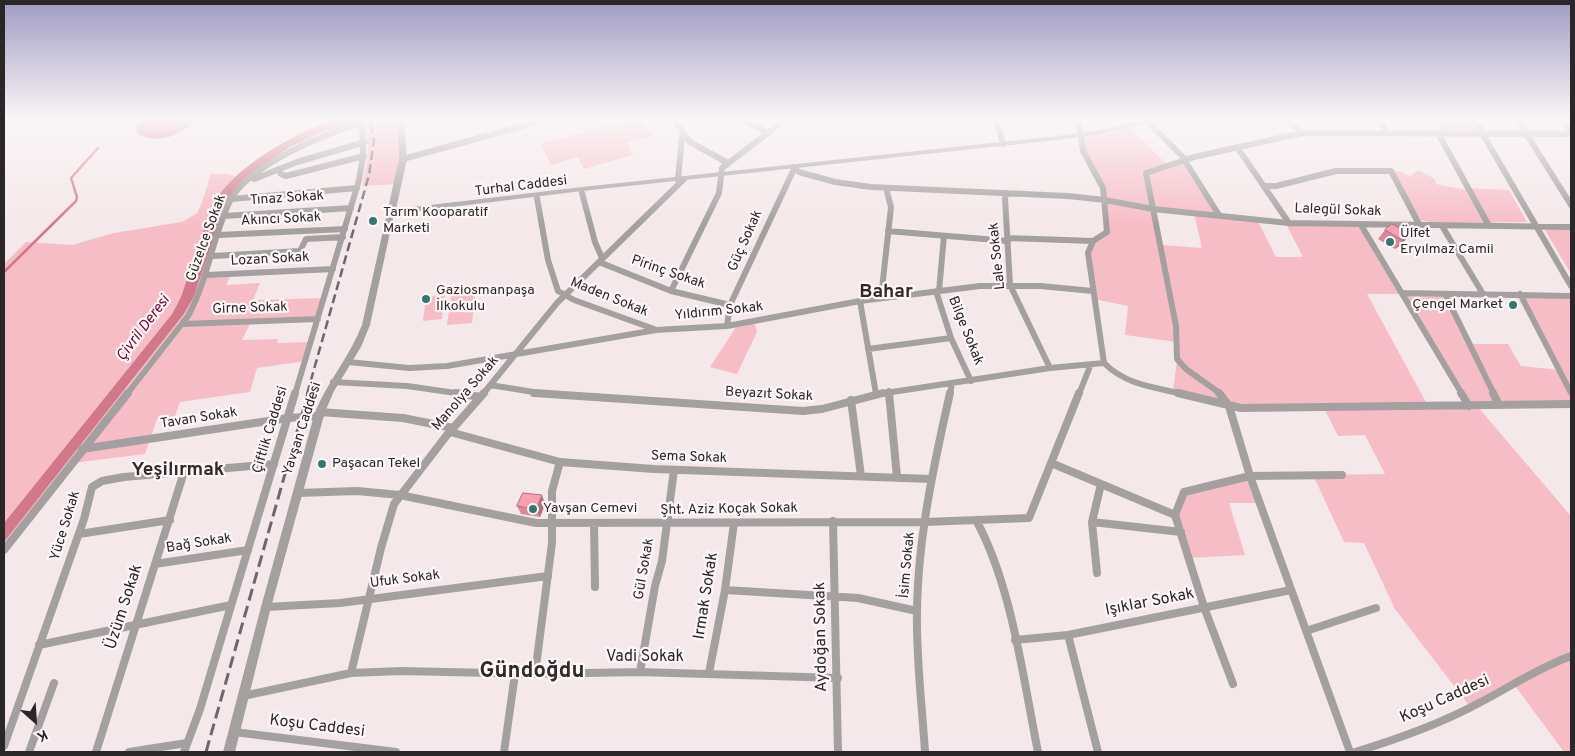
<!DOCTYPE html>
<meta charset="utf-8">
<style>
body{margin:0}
#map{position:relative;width:1575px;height:756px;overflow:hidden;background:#f5e8ea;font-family:Overpass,sans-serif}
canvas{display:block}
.frame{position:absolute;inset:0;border:5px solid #2b2627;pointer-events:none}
.north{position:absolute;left:10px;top:696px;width:50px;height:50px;-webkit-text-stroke:4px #fef7f8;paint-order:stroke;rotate:154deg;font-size:14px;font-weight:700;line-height:20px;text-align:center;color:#2b2627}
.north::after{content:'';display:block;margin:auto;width:18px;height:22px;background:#2b2627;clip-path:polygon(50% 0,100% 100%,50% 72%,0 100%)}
</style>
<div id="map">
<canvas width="1575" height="756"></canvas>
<div class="frame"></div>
<div class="north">K</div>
</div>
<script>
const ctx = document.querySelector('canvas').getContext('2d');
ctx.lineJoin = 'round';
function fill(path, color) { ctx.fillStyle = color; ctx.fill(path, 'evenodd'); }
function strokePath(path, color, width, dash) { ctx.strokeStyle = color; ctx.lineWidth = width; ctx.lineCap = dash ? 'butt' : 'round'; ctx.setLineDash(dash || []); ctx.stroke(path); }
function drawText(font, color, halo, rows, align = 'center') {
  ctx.font = font + ' Overpass,sans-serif'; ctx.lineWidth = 4.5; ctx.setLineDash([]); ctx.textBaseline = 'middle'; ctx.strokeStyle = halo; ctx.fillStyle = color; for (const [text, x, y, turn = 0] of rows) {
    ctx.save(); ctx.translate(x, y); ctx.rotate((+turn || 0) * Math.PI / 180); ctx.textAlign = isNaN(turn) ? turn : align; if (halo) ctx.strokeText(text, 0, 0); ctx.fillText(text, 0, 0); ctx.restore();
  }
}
fill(new Path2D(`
 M364,119h37l2,40 -6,25 -35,2c5,-22 9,-42 3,-64 -40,9 -73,25 -106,50 -10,8 -21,15 -27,26 -13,21 -18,54 -25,77l24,-1 -5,11 34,-2 -7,17 72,-2 -7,21 -67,3 -9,18 36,-1 -1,4 34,-1 -5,19 -49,7 -7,24 -70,10 -5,14 -18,3 -12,35 -73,9 -68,87v-8l180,-228 14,-29 25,-79 15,-20 28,-23 35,-22 32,-14z
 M631,119h10l11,17 -25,7 6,12 -49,14 -6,-12 -27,8 -10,-21z
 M1439,119h35l8,14h-35z
 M1130,127l37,38 18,-5 34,55 38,4 19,38h27l-18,-35 76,3 34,63 7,5 169,4v107l-94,2 94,110v236h-7l-51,-69 -42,25 -76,-99 -31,-66 -20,-1 -31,-67 72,-1 -20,-39 -27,1 -14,-28 -56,1 -95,-17 4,-33v-17l-52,-7 3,-29 -34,-7 -6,-51 17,-14 -2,-46 -15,-27 -6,-26zM1153,209l41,4 8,35 -41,-3zM1367,294h32l70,112h-41zM1449,297h73l38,73 -39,-4 -13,-22h-35z
 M1418,170l17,9 1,5 31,6 -1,-2 43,2 18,32 -92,1 -15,-3 -29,-49h9l10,5z
 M211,174h17l8,3 -15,15 -9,13 -31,92 -9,17 -168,209v-259l22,-22 46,3 42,-12 68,-11 15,-9 4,-8z
 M1571,228v46l-26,-44z
 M476,288l-4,35 -25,2 5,-35z
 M445,295l-3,24 -19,2 3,-24z
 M754,322l3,10 -20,42 -27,-7 28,-43z
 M1250,476l9,27h-30l16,52 -56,3 -14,-43 9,-23z`), '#f7bdc7');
fill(new Path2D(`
 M140,119h56c-11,16 -42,27 -59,14l-1,-6z
 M336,119h28l-41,12 -33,16 -24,16 -39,37 -33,96 -10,18 -180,228v-19l168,-209 9,-17 31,-92c24,-40 81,-71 124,-86z`), '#d1798b');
strokePath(new Path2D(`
 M4,272l72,-71 1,-4 -6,-19 27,-30`), '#d1798b', 2.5);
strokePath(new Path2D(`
 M673,119l17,23 38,21
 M740,119l29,14
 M996,119l7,25
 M1287,119l15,14
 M1381,119l5,14
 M1439,119l8,14
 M1474,119l97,167
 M1517,119l54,86
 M1562,119l9,13
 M1149,123l33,33 37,59
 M1438,133l51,93
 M1237,147l52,76
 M403,159l145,-40
 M793,167l6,5 36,10 36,5 197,9 37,4 48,9 136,14 282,4
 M278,169l3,5 5,2 78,-20
 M254,179l43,-17 68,-20
 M678,180l4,-44
 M1265,186h11l60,-15h55l29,55
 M582,193l13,49 7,16
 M1007,193l-2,5 5,87 40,83
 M537,198l11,62 10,31 16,9 80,29
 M231,199l126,-11
 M224,216l127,-8
 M1361,225l101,169
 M1442,226l41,68
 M888,231l120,10
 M219,235l126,-6
 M1007,238l86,3 14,-9 -4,-44 -20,-37 -5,-32
 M1093,241l-5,12 16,110c22,22 49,24 79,31
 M213,256l87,-5 6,-12 37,-2
 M599,262l72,29 59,14
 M207,275l126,-6
 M671,291l48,-98 3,-25 64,-49
 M936,291l15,47 20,43
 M939,291l5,-55
 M1402,293l169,3
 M1445,294l49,100
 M1520,294l51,99
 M881,298l10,-91 -5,-19
 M860,301l16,93
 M183,324l135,-5
 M727,326l3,-21 64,-136
 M868,349l83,-11
 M348,362l61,6 38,-2 209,-36 71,-4 133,-25 120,-15h60l53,5
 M333,382l74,4 56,8
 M490,385l56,9
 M889,391v3
 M127,394l61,-78c20,-36 24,-78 42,-115 17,-35 95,-68 132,-78l1,33 -4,24 -64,214
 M483,394l74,-91 127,-124
 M879,394l171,-26 54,-5
 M950,394l2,-10
 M1079,394l12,-30
 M1221,394l-35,-25 -9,-10 -1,-33 -30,-153 48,-16 108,-24 269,1`), '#a5a0a0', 6);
strokePath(new Path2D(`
 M456,393l24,4
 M534,393l269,18 19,-2 61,-16
 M889,393l8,84
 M1178,393l63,15 330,-4
 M1219,393l10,13 21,70 100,276
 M1461,393l8,13
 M1493,393l6,12
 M851,400l10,76
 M320,412l83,6 50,10
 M450,432l110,30 94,7 277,10
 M82,449l206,-31 31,-2
 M1051,463l124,52
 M297,493l60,-2 43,4 136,28 389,-1 104,-4 50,-125
 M976,520c36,66 47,158 62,232
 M833,521l5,231
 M1092,522l89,10
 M594,523l1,64
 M79,534l91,-14
 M4,550l124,-157
 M155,564l93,-14
 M1097,573l-5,-51 9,-38
 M725,590l133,8 59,13
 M266,607l74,-4 208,-27
 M1306,631l70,-23
 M1068,635l30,117
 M1015,640l53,-5 223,-45
 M39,645l192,-40
 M640,672l15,-86 7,-25 12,-91
 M351,673l30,-125 13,-44 53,-69 37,-42
 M709,673l16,-83 9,-67
 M535,674l17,-131v-52l8,-29
 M1233,684l-29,-77 -29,-92 9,-23 66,-16 92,-1
 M243,696l108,-23 50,-2 134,3 105,-2 198,6
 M234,732l162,20
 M4,746l80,-227 8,-32 10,-6 22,-4 150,-13
 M29,752l25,-69
 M96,752l88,-280
 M129,752l58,-9
 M184,752l16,-43 95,-316
 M504,752l11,-78
 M925,752c-3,-47 -9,-94 -8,-141 1,-74 17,-147 33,-218
 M1355,752c43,-13 85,-28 124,-49 31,-16 59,-35 92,-47`), '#a5a0a0', 8);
fill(new Path2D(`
 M398,119h6l3,40 -11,50 186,-22 475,-51 43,-6 49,-11h15l-64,15 -43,6 -475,51 -188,23 -24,111 -9,22 -27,44 -9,21 -54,195 -36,145h-12l38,-145 54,-195c13,-31 35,-56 47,-87l37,-166z`), '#a5a0a0');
strokePath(new Path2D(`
 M307,394l62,-219 5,-35 -5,-21`), '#6e6668', 2.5, [9, 4.5]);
strokePath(new Path2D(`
 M206,752l102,-359`), '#6e6668', 3, [12, 5.5]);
fill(new Path2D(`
 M1385,230l25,4 -8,10 -7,5 -17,-10z
 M545,504l-5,13 -19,-3 -4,-8z`), '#d78998');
fill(new Path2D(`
 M1410,234l-8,10 -7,5 7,-9z
 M542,495l3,9 -5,13 -4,-8z`), '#af6f7c');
const building = new Path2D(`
 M1392,224l18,10 -8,6 -17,-10z
 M523,493l19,2 -6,14 -19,-3z`);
fill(building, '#fa9fb1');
strokePath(building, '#af6f7c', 1);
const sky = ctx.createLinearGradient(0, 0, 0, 225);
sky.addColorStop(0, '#9f9cc3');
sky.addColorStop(0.53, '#faf5f6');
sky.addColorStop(1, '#faf5f600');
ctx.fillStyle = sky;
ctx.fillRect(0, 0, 1575, 225);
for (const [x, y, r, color] of [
 [373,221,5,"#307871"],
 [1390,242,5,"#307871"],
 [426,299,5,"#307871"],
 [1513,305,5,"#307871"],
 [322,464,5,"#307871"],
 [533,509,5,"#307871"]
]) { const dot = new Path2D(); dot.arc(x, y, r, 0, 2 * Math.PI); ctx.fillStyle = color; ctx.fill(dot); strokePath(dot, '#fef7f8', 2); }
drawText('14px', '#2b2627', '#fef7f8', [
 ["Turhal Caddesi",521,187,-7],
 ["Tınaz Sokak",287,199,-4],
 ["Lalegül Sokak",1338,211,2],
 ["Akıncı Sokak",281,220,-3],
 ["Güzelce Sokak",207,238,-70],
 ["Güç Sokak",746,241,-66],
 ["Lale Sokak",998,256,-96],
 ["Lozan Sokak",270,260,-3],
 ["Pirinç Sokak",668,273,19],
 ["Maden Sokak",609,298,22],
 ["Girne Sokak",250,309,-2],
 ["Yıldırım Sokak",719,312,-6],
 ["Bilge Sokak",965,331,68],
 ["Manolya Sokak",466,394,-49],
 ["Beyazıt Sokak",769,395,3],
 ["Tavan Sokak",199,419,-9],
 ["Yavşan Caddesi",303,429,-72],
 ["Çiftlik Caddesi",271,430,-73],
 ["Sema Sokak",689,458,2],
 ["Şht. Aziz Koçak Sokak",729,510,-1],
 ["Yüce Sokak",66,526,-73],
 ["Bağ Sokak",199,544,-9],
 ["İsim Sokak",908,565,-85],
 ["Gül Sokak",645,569,-80],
 ["Ufuk Sokak",405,580,-7]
]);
drawText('14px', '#2b2627', '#fef7f8', [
 ["Tarım Kooparatif",383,213],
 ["Marketi",383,229],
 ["Ülfet",1400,234],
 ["Eryılmaz Camii",1400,250],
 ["Gaziosmanpaşa",436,291],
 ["İlkokulu",436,307],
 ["Çengel Market",1503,305,"right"],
 ["Paşacan Tekel",332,464],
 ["Yavşan Cemevi",543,509]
], 'left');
drawText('italic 15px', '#70002d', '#fef7f8', [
 ["Çivril Deresi",144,329,-53]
]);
drawText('16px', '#2b2627', '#fef7f8', [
 ["Irmak Sokak",707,596,-81],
 ["Işıklar Sokak",1150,603,-11],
 ["Üzüm Sokak",125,607,-72],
 ["Aydoğan Sokak",822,637,-91],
 ["Vadi Sokak",645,658],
 ["Koşu Caddesi",1445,700,-24],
 ["Koşu Caddesi",317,727,7]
]);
drawText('bold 19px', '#32292a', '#fef7f8', [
 ["Bahar",886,293],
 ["Yeşilırmak",178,471]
]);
drawText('bold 22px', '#32292a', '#fef7f8', [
 ["Gündoğdu",532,673]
]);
</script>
